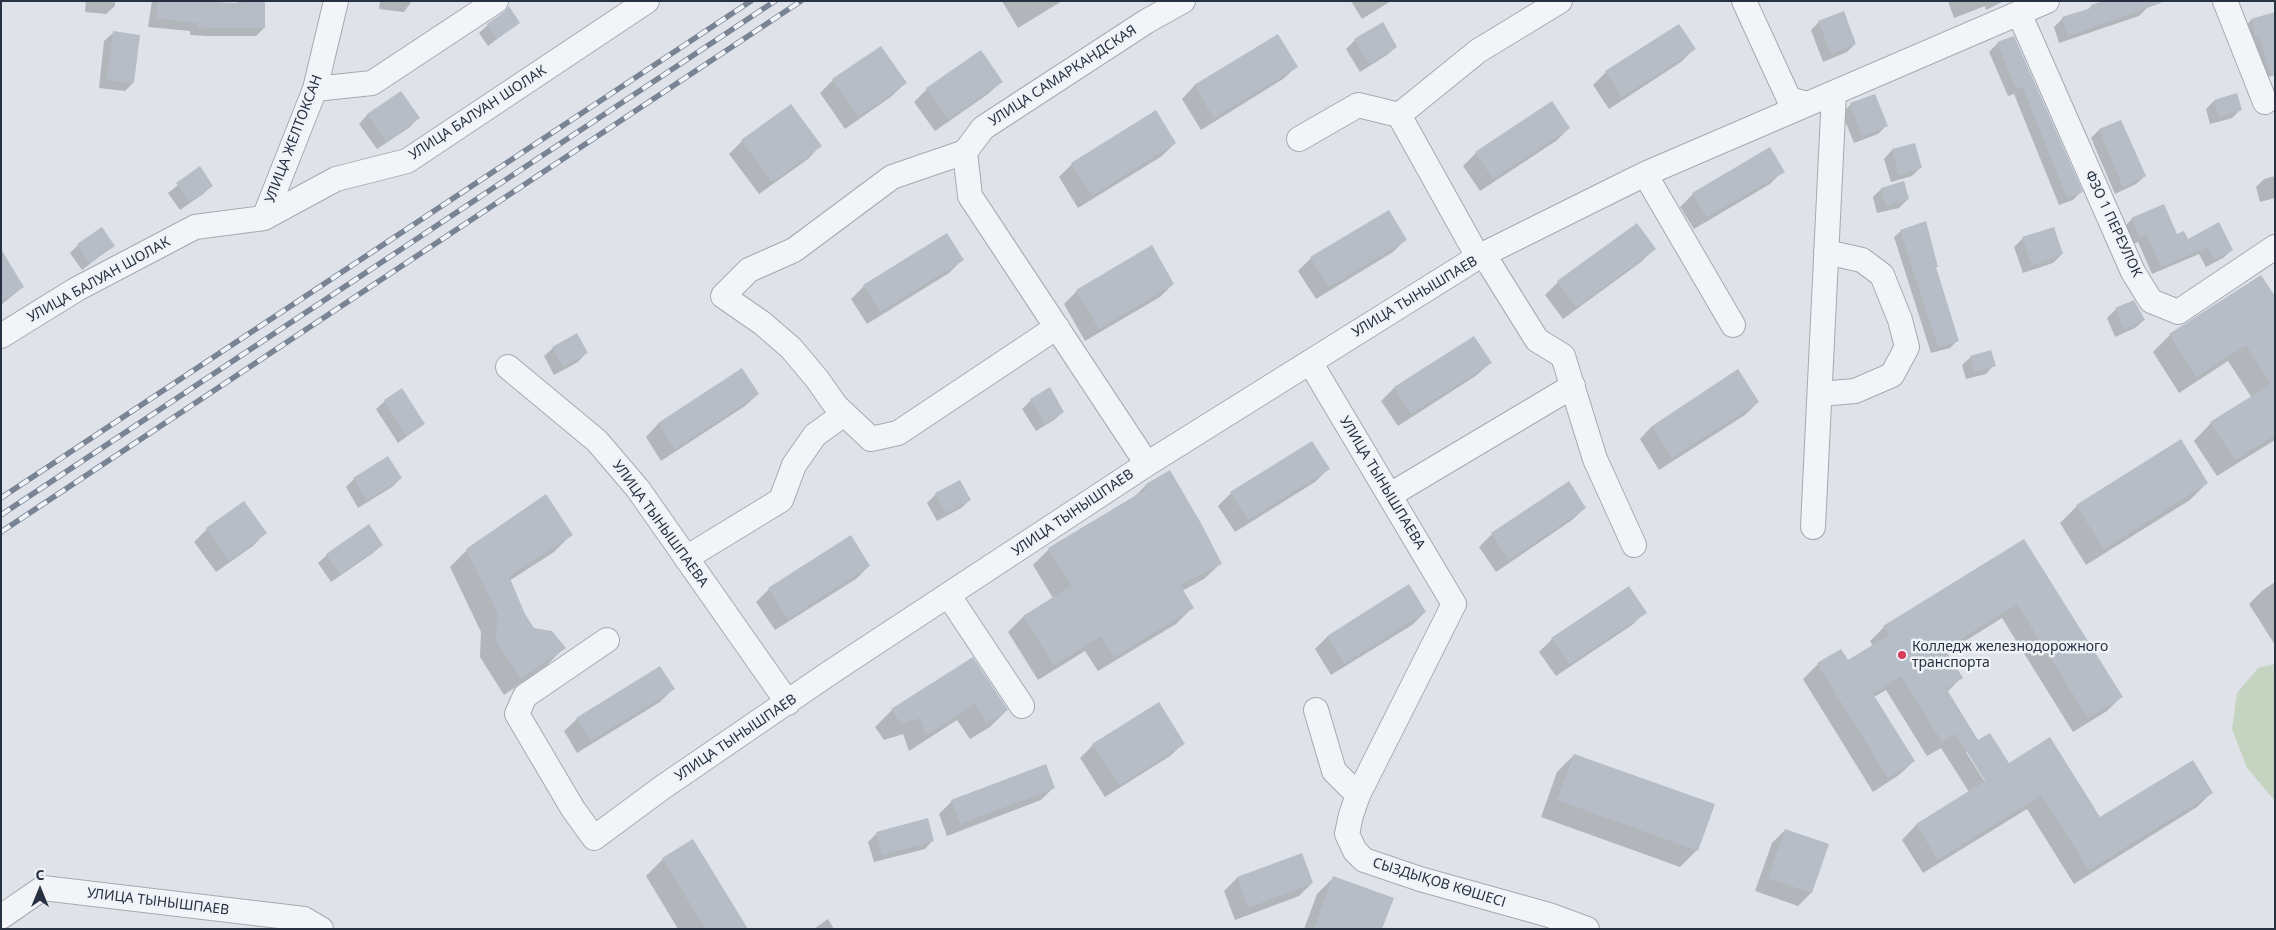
<!DOCTYPE html>
<meta charset="utf-8">
<style>
body{margin:0}
#map{position:relative;width:2276px;height:930px;overflow:hidden;background:#dfe3e9;font-family:"Noto Sans",sans-serif}
canvas{display:block}
.frame{position:absolute;inset:0;border:2px solid #273141;pointer-events:none}
.north{position:absolute;left:15px;top:865px;width:50px;height:50px;-webkit-text-stroke:4px #eff2f7;paint-order:stroke;rotate:0deg;font-size:14px;font-weight:700;line-height:20px;text-align:center;color:#273141}
.north::after{content:'';display:block;margin:auto;width:18px;height:22px;background:#273141;clip-path:polygon(50% 0,100% 100%,50% 72%,0 100%)}
</style>
<div id="map">
<canvas width="2276" height="930"></canvas>
<div class="frame"></div>
<div class="north">С</div>
</div>
<script>
const ctx = document.querySelector('canvas').getContext('2d');
ctx.lineJoin = 'round';
function fill(path, color) { ctx.fillStyle = color; ctx.fill(path, 'evenodd'); }
function strokePath(path, color, width, dash) { ctx.strokeStyle = color; ctx.lineWidth = width; ctx.lineCap = dash ? 'butt' : 'round'; ctx.setLineDash(dash || []); ctx.stroke(path); }
function drawText(font, color, halo, rows, align = 'center') {
  ctx.font = font + ' "Noto Sans",sans-serif'; ctx.lineWidth = 5; ctx.setLineDash([]); ctx.textBaseline = 'middle'; ctx.strokeStyle = halo; ctx.fillStyle = color; for (const [text, x, y, turn = 0] of rows) {
    ctx.save(); ctx.translate(x, y); ctx.rotate((+turn || 0) * Math.PI / 180); ctx.textAlign = isNaN(turn) ? turn : align; if (halo) ctx.strokeText(text, 0, 0); ctx.fillText(text, 0, 0); ctx.restore();
  }
}
fill(new Path2D(`
 M2275,664v137l-28,-33 -15,-39 5,-36 21,-25z`), '#c5d4c0');
fill(new Path2D(`
 M86,1h29v5l-9,8 -21,-2z
 M152,1h53l31,3 2,-3h26v27l-8,8h-49l-17,-1v-4l-42,-4z
 M380,1h32l-8,11 -25,-3z
 M1002,1h60l-44,27z
 M1351,1h40l-29,18z
 M1948,1h56l-18,9 -1,-4 -31,12z
 M2091,6l57,1 -9,9 -80,27 -5,-16 9,-9 24,-7z
 M2273,14l2,61 -14,4 -18,-50 8,-9z
 M1819,22l36,22 -8,8 -24,10 -12,-32z
 M518,23l-30,23 -9,-13 9,-8z
 M1382,24l14,23 -9,8 -27,17 -14,-23 9,-9z
 M113,33l20,50 -8,8 -26,-3 5,-47z
 M1277,36l19,31 -13,12 -82,51 -19,-31 12,-13z
 M2013,37l68,155 -8,8 -14,5 -45,-111 -6,2 -19,-44 9,-9z
 M1694,49l-13,13 -72,47 -16,-24 13,-13z
 M833,80l72,3 -13,13 -47,33 -25,-36z
 M1001,82l-13,12 -53,37 -21,-29 13,-13z
 M401,93l17,25 -8,9 -33,22 -18,-25 8,-9z
 M2214,101l27,8 -9,9 -22,6 -4,-15z
 M1851,104l35,22 -8,8 -24,9 -12,-30z
 M1155,112l20,31 -13,13 -84,52 -19,-31 13,-13z
 M2121,122l24,54 -9,8 -21,10 -24,-56 8,-8z
 M1569,128l-13,13 -76,50 -17,-25 13,-13z
 M742,141l78,5 -12,13 -49,35 -30,-40z
 M1892,150l28,18 -8,8 -21,6 -7,-23z
 M200,168l12,18 -9,8 -23,16 -12,-17z
 M1783,171l-13,13 -76,45 -14,-22 13,-13z
 M2275,176v22l-15,4 -4,-15 8,-8z
 M1903,183l5,16 -9,9 -22,5 -4,-16 8,-8z
 M2163,206l13,30 11,4 45,10 -9,8 -17,9 -7,-13 -47,20 -14,-32 -7,3 -8,-17 9,-9z
 M1901,231l36,35 -2,2 22,73 -7,7 -19,5 -37,-116z
 M2023,238l39,16 -9,9 -30,10 -9,-26z
 M1405,240l-12,12 -77,47 -18,-28 13,-13z
 M78,245l35,1 -31,24 -12,-17z
 M1151,247l22,37 -13,13 -75,44 -21,-37 13,-13z
 M1654,249l-13,13 -78,57 -18,-24 13,-13z
 M1,260l22,27 -22,18z
 M962,260l-13,13 -82,51 -16,-25 13,-13z
 M2275,299v141l-58,36 -23,-35 17,-18 41,-25 -24,-37 -49,32 -26,-41 17,-17z
 M2134,302l10,18 -9,8 -20,9 -8,-19 8,-8z
 M1474,337l16,26 -13,12 -79,51 -17,-25 13,-13z
 M553,348l33,5 -8,9 -24,13 -10,-19z
 M1971,357l23,8 -8,9 -20,5 -4,-14z
 M742,370l16,24 -13,12 -84,55 -15,-24 12,-13z
 M1049,389l14,23 -9,8 -18,11 -14,-22 9,-9z
 M385,401l39,23 -26,19 -22,-34z
 M1758,402l-13,13 -86,55 -19,-31 12,-13z
 M1328,469l-13,13 -80,50 -17,-26 13,-13z
 M1170,472l50,92 -16,15 -22,12 10,17 -16,16 -78,47 -13,-20 -47,29 -30,-48 16,-16 29,-18 -20,-33 16,-16 84,-51 13,-13z
 M401,478l-9,9 -34,21 -12,-21 8,-8z
 M960,482l10,18 -9,8 -24,13 -10,-18 9,-9z
 M2207,483l-17,17 -104,65 -26,-42 17,-17z
 M244,503l21,30 -12,13 -37,26 -22,-30 13,-13z
 M1585,508l-13,12 -76,52 -17,-25 13,-13z
 M571,535l-17,17 -45,29 15,34 9,14 31,19 -17,17 -43,30 -24,-38 1,-25 -31,-65 17,-17z
 M2024,540l97,157 -14,14 -34,21 -71,-114 -56,35 15,25 -14,14 31,50 30,22 92,55 111,-26 -14,14 -123,77 -47,-75 -104,64 -21,-33 14,-15 53,-33 -28,-44 -14,8 -41,-66 -12,7 40,64 -15,14 -26,17 -70,-113 15,-15 22,-14 7,12 26,-16 -3,-5 14,-14zM1968,751l22,34 -2,2 -22,-35z
 M382,545l-9,8 -42,29 -13,-19 9,-8z
 M869,566l-13,13 -81,51 -19,-28 13,-13z
 M2275,582v63l-26,-41 13,-13z
 M1425,612l-13,13 -81,50 -16,-26 12,-12z
 M1645,612l-13,13 -76,51 -17,-24 13,-13z
 M972,658l35,52 -17,17 -20,12 -13,-19 -48,31 -6,-17 -19,6 -9,-13 17,-17z
 M673,689l-13,13 -83,51 -13,-22 13,-12z
 M1183,744l-13,12 -65,41 -25,-39 13,-13z
 M1574,755l123,95 -17,17 -139,-50 16,-45z
 M1054,787l-13,13 -94,36 -8,-22 13,-13z
 M1785,830l43,15 -17,48 -13,13 -43,-15 17,-48z
 M877,833l56,7 -8,9 -51,13 -6,-20z
 M1301,854l11,29 -13,13 -64,24 -11,-29 13,-13z
 M663,859l83,70h-68l-32,-53z
 M1334,877l47,52h-77l13,-35z
 M828,919l6,10h-20z`), '#0003');
fill(new Path2D(`
 M158,1l85,2v-2h22v27h-49l-18,-1v-4l-42,-5z
 M2103,1h58v2l-93,33 -6,-19 29,-9v-3z
 M509,6l11,17 -23,16 -10,-15 17,-12z
 M1844,11l12,33 -25,10 -13,-33z
 M2275,12v63l-4,1 -12,-41 -4,1 -4,-17z
 M1383,22l14,25 -28,17 -15,-25z
 M1679,24l17,25 -74,48 -17,-26z
 M113,31l27,4 -6,48 -27,-3z
 M1278,34l20,33 -84,51 -20,-33z
 M2014,36l69,156 -16,6 -45,-112 -6,3 -19,-47z
 M881,46l26,37 -49,34 -26,-38z
 M981,50l22,32 -55,37 -22,-31z
 M401,91l19,27 -34,24 -19,-28z
 M2237,93l5,17 -23,7 -5,-17z
 M1875,94l13,32 -26,10 -12,-33z
 M1552,101l18,27 -77,51 -18,-27z
 M791,104l31,42 -50,36 -31,-42z
 M1156,110l20,33 -84,53 -21,-33z
 M2121,120l25,56 -23,11 -24,-58z
 M1915,143l7,25 -23,7 -7,-26z
 M1770,147l15,25 -78,45 -15,-24z
 M200,166l13,20 -24,16 -13,-19z
 M1904,181l5,18 -23,7 -5,-18z
 M2164,204l13,30 7,-3 4,8 31,-17 14,28 -19,10 -6,-13 -47,20 -14,-33 -7,4 -9,-20z
 M1389,210l18,30 -78,47 -19,-30z
 M1926,221l12,46h-2l23,74 -21,6 -38,-117z
 M1637,223l19,26 -80,58 -19,-26z
 M102,227l13,19 -25,17 -13,-19z
 M2054,227l9,27 -31,11 -10,-28z
 M947,233l17,27 -84,52 -17,-27z
 M1152,245l22,39 -75,45 -23,-39z
 M1,249l23,38 -23,14z
 M2261,275l14,21v139l-40,25 -25,-38 61,-38 -25,-39 -50,32 -27,-43z
 M2134,300l11,20 -21,9 -9,-21z
 M577,333l11,20 -25,14 -11,-20z
 M1474,336l18,27 -81,51 -17,-27z
 M1991,350l5,16 -21,6 -5,-16z
 M742,368l17,26 -84,55 -17,-26z
 M1738,369l21,33 -87,56 -20,-32z
 M1050,387l14,25 -19,12 -15,-25z
 M402,388l23,36 -18,12 -23,-36z
 M2181,439l27,44 -104,66 -28,-44z
 M1312,441l18,28 -82,51 -18,-28z
 M388,456l14,22 -35,22 -14,-22z
 M1170,470l32,55 20,39 -42,21 14,23 -80,49 -13,-21 -47,29 -31,-49 48,-30 -23,-38 100,-60 -2,-4z
 M960,480l11,20 -25,13 -11,-20z
 M1569,481l17,27 -77,52 -18,-27z
 M546,494l27,41 -64,41 16,38 9,14 18,3 14,17 -45,31 -25,-39 2,-26 -32,-65z
 M244,501l23,32 -38,28 -23,-33z
 M369,524l14,21 -43,29 -14,-20z
 M851,535l19,31 -82,53 -20,-31z
 M2024,539l99,158 -35,21 -71,-114 -72,45 18,29 -17,10 32,52 12,-7 19,30 41,-26 50,80 93,-57 20,33 -124,77 -48,-75 -103,65 -22,-36 69,-43 -29,-47 -14,8 -41,-66 -28,18 42,67 -27,17 -71,-115 24,-14 7,11 41,-25 -6,-9z
 M1409,584l17,28 -82,52 -17,-28z
 M1629,586l18,27 -78,51 -18,-26z
 M973,657l35,53 -21,13 -12,-19 -49,31 -6,-17 -19,6 -10,-15z
 M660,666l15,23 -84,52 -15,-23z
 M1159,702l26,42 -66,41 -27,-41z
 M1574,754l141,50 -17,47 -141,-51z
 M1046,764l9,24 -95,36 -9,-24z
 M928,818l6,23 -52,14 -6,-23z
 M1785,829l44,15 -17,49 -44,-15z
 M693,839l55,90h-42l-44,-71z
 M1302,853l11,30 -65,25 -11,-31z
 M1333,876l61,22 -12,31h-68z`), '#b6bdc6');
const minor = new Path2D(`
 M1744,1l45,98 19,5
 M2225,1l40,101
 M2019,13l114,259 18,29 27,11 97,-65
 M315,89l57,-6 124,-82
 M1399,115l79,-64 82,-50
 M1299,139l59,-34 41,10 79,142
 M965,152l5,44 177,268
 M1645,174l88,151
 M264,218l51,-129 21,-88
 M1484,255l53,85 26,16 32,103 39,86
 M1057,327l-159,106 -27,6 -35,-33 -19,-27 -26,-31 -29,-25 -39,-27 26,-26 45,-20 98,-73 73,-25 18,-24 164,-107 36,-20
 M1,336l76,-47 118,-62 69,-9 72,-39 71,-18 240,-160
 M1310,362l144,242 -96,191 -7,20 -4,19 8,17 9,9 56,19 129,36 38,14
 M508,367l89,74 41,48 150,214
 M1820,394l35,-3 37,-16 15,-28 -7,-27 -18,-45 -20,-15 -36,-8
 M1390,495l183,-109
 M1813,527l21,-434
 M686,558l95,-58 13,-35 21,-30 29,-21
 M949,596l73,110
 M607,640l-82,56 -8,18 56,95 21,29 69,-51 168,-115 316,-208 331,-207 167,-83 402,-173
 M1316,710l18,61 24,24
 M1,917l42,-29 261,31 17,10`);
strokePath(minor, '#a4aab3', 26);
strokePath(minor, '#f2f4f7', 24);
const rail = new Path2D(`
 M1,498l750,-497
 M1,515l774,-514
 M1,532l800,-531`);
strokePath(rail, '#788394', 5.5);
strokePath(rail, '#eff2f7', 4, [11]);
for (const [x, y, r, color] of [
 [1902,655,5,"#d63d58"]
]) { const dot = new Path2D(); dot.arc(x, y, r, 0, 2 * Math.PI); ctx.fillStyle = color; ctx.fill(dot); strokePath(dot, '#eff2f7', 2); }
drawText('14px', '#273141', '#eff2f7', [
 ["УЛИЦА САМАРКАНДСКАЯ",1063,76,-33],
 ["УЛИЦА БАЛУАН ШОЛАК",478,113,-33],
 ["УЛИЦА ЖЕЛТОКСАН",294,139,-69],
 ["ФЗО 1 ПЕРЕУЛОК",2113,224,65],
 ["УЛИЦА БАЛУАН ШОЛАК",99,280,-29],
 ["УЛИЦА ТЫНЫШПАЕВ",1415,297,-31],
 ["УЛИЦА ТЫНЫШПАЕВА",1382,483,59],
 ["УЛИЦА ТЫНЫШПАЕВ",1073,513,-34],
 ["УЛИЦА ТЫНЫШПАЕВА",660,524,54],
 ["УЛИЦА ТЫНЫШПАЕВ",736,738,-34],
 ["СЫЗДЫҚОВ КӨШЕСІ",1439,883,17],
 ["УЛИЦА ТЫНЫШПАЕВ",158,902,7]
]);
drawText('14px', '#273141', '#eff2f7', [
 ["Колледж железнодорожного",1912,647],
 ["транспорта",1912,663]
], 'left');
</script>
